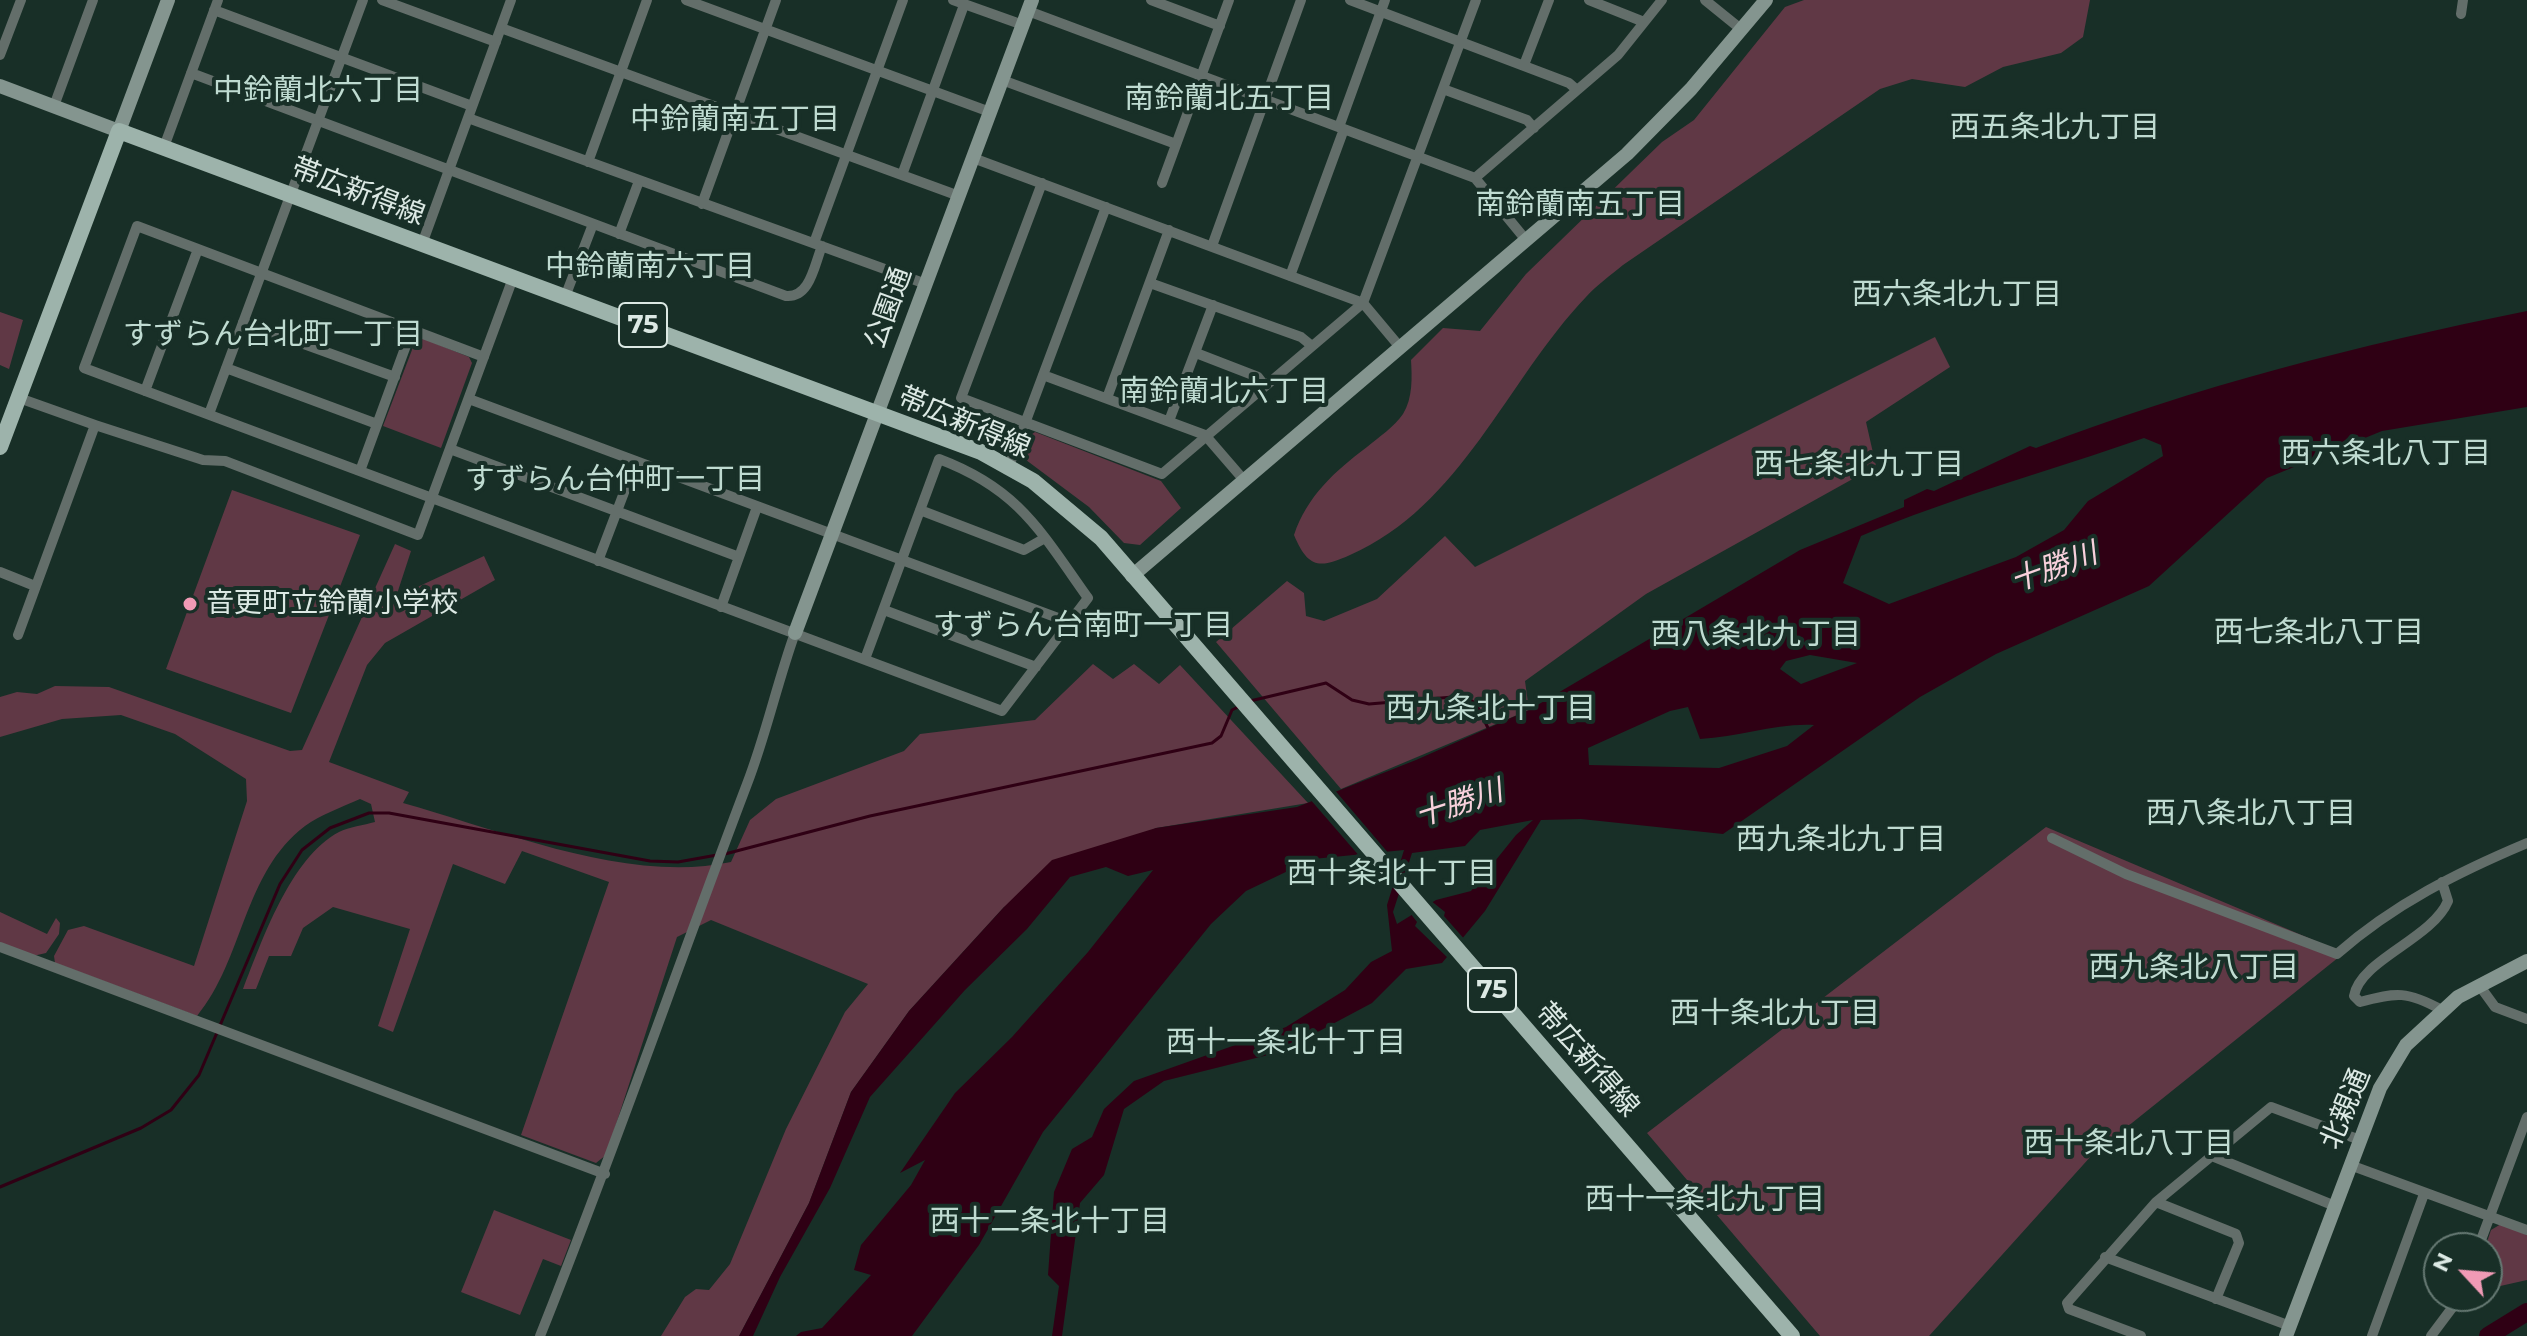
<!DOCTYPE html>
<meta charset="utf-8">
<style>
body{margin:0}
#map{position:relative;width:2527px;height:1336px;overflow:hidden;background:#182f27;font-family:Montserrat,sans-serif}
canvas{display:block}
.north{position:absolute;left:2423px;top:1232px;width:80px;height:80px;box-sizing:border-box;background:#182f27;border:2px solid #667973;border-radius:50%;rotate:296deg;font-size:22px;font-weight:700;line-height:32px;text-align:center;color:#dce9e4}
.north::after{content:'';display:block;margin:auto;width:28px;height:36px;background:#f09ab5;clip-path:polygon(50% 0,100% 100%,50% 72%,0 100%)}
</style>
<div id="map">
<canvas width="2527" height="1336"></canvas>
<div class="north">N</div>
</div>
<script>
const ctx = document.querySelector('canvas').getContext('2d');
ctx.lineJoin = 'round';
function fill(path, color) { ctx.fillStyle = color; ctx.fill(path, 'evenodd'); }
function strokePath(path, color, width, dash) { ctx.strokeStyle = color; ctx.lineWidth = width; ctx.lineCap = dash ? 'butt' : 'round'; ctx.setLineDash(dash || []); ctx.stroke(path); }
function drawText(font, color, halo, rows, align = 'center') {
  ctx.font = font + ' Montserrat,"Noto Sans JP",sans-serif'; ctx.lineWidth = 8; ctx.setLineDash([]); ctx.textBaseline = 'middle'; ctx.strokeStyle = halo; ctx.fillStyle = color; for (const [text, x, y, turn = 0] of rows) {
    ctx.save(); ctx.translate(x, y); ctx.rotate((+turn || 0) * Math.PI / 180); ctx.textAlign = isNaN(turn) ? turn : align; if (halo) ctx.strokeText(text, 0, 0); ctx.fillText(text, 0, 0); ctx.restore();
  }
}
fill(new Path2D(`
 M1804,0h286l-7,37 -22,16 -58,14 -38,20 -53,-8 -32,10 -257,176c-12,10 -26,20 -37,32 -80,84 -124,209 -236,258 -31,14 -42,13 -56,-20 13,-39 41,-64 73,-88 12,-10 27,-20 36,-33 10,-16 9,-37 8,-54l32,-32 37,3 46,-57 136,-132 32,-22 91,-113z
 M0,312l23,8 -14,49 -9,-4z
 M1935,337l15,30 -84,55 10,44 -230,128 -121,87 4,29 -188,79 -125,-147 71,-61 17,12 2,23 18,5 53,-22 68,-63 30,31z
 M422,338l47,19 3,6 -31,85 -58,-22 32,-84z
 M1035,432l126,49 20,27 -41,37 -16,-2 -35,-36 -67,-50 6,-20z
 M232,490l128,45 -69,178 -125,-44z
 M395,544l16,7 -15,46 88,-41 11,24 -110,63 -18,22 -38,97 80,30 -6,11c100,28 225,81 328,59l19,-42 26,-21 128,-48 16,-17 115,-14 58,-56 20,15 21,-15 25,20 21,-19 128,138 -152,25 -152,79 -95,104 -58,81 -42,111 -70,133h-78l24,-39 11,-8 13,1 21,-26 56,-135 59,-117 23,-28 -157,-64 -34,17 -71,218 -10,8 -75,-28 88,-253 -87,-31 -17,33 -52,-20 -60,168 -15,-6 32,-97 -77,-22 -30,21 -12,28h-22l-13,33h-13c19,-48 47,-131 96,-157 10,-5 25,-7 36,-10l-4,-18 -11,-5c-18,8 -40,16 -55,27 -62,47 -61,133 -108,190l-142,-53 -1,-7 14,-26 16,-4 110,40 53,-165 -1,-22 -71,-45 -54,-19 -59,4 -62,18v-40l17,-5 20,2 18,-8 54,1 181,64 12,-1z
 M2046,827l298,126 -252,202 -163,181h-109l-173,-203z
 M0,912l47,22 9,-16 4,5 -1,11 -13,19 -13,3 -33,-13z
 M494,1210l77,30 -10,26 -18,-7 -23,56 -59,-23z
 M2501,1224l26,11v45l-40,9 -2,-41 6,-18z`), '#603845');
fill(new Path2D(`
 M2527,311v96l-145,24 -115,47 -118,108 -153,68 -76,43 -197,137 -142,-15 -40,1 -56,91 -43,52 -36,6 -34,34 -92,49 -116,29 -40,28 -20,66 -24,28 -18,133h-10l7,-50 -11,-11 6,-83 18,-43 20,-12 12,-28 30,-28 152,-54 59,-37 26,-28 21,-11 -5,-46 17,-55 -91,9 -67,32 -35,33 -168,208 -64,113 -67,91h-116l5,-4 21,-4 49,-53 -17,-5 7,-25 50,-60 14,-25 -25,13 55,-80 57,-56 76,-85 65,-82 -25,6 -22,-9 -36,10 -43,52 -62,61 -95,107 -40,91 -50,89 -27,59h-14l70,-133 42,-111 58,-81 95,-104 48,-47 104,-32 141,-21 119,-47 113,-50 271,-160 104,-43v-7l23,-11 7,2 96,-45 6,2c160,-62 323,-103 491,-137zM2144,438l17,7 2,11 -75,45 -24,29 -48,27 -127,47 -46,-21 18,-47c92,-39 189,-65 283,-98zM1810,655l47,8 -56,21 -21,-15 6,-8zM1688,707l12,32c39,-2 76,-16 114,-14l-27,21 -68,22 -130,-3 -1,-17 82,-37zM1533,820l-17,15 -45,56 -35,9 -39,24 -4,-12 19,-59 53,-7 15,-16z`), '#2f0014');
fill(new Path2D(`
 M1333,788l57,67 -29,3 -52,-60z
 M1430,900l15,12 -1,4 22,25 -16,19 -35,-34 2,-4 -7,-9z`), '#182f27');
strokePath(new Path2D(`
 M1250,701l76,-18 26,17 17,4 96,-8 11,8 14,28
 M725,854l145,-38 342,-73 9,-7 11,-26 8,-4
 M0,1187l141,-59 30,-18 28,-35 81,-191 22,-34 28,-22 39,-15h20l261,48 28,1 39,-7`), '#2f0014', 3);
strokePath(new Path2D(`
 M2488,1336l39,-24`), '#2f0014', 18);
strokePath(new Path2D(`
 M382,0l114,42
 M686,0l304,112
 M953,0l70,25
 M1151,0l69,26
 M1350,0l219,83 8,7
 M1589,0l55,22
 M1705,0l37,30
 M214,10l258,96
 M1028,11l447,167 51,62
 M2461,14l2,-14
 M501,28l458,168
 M0,55l21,-55
 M1524,65l25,-65
 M191,73l595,223c24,2 28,-30 36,-50
 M1002,80l174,64
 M1443,89l84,31 7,8
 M54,106l39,-106
 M468,118l458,166
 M1339,127l46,-127
 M164,147l54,-147
 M973,158l390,145 36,43
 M588,162l59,-162
 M902,175l62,-170
 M1475,178l143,-123 44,-55
 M1042,183l-81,215 201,76 201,-171 113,-303
 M1162,183l67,-183
 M702,204l74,-204
 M619,234l20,-53
 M814,243l89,-243
 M422,244l89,-244
 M1212,246l89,-246
 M1290,276l54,-147
 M1150,283l151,54 11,9
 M565,297l28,-73
 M243,322l152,55
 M1196,353l62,24 7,9
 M484,357l-347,-131 -53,142 918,343 86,-113c-47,-66 -69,-109 -149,-139l-74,200
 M226,368l151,56
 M1043,375l162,60 38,44
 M145,391l53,-142
 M1107,398l62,-168
 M469,399l589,219 10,7
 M209,414l154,-414
 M1169,421l44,-116
 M95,425l108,35 22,1 193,74 95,-257
 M450,449l289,108
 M1009,466l97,-259
 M360,471l52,-142
 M920,510l104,40 21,-12
 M598,561l38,-100
 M0,572l35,14
 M721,607l36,-100
 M884,610l152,57
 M18,635l77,-210 -76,-27
 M2052,838l74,36 211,80c57,-50 121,-82 190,-111
 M0,947l605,227
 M2479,985l16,22 32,12
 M2442,1010c-35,-19 -45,-18 -82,-8l-6,-6c6,-36 78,-57 94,-95l-6,-19
 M2212,1156l123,50
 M2350,1165l177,65
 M2156,1202l115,-95 89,33
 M2478,1248l49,-131
 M2105,1257l185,69
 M540,1336c73,-182 137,-368 207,-552 19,-49 30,-101 48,-151
 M2141,1336l-72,-27 -2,-6 89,-101 80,32 3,9 -23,56
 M2372,1336l52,-142
 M2431,1336l30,-40`), '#636e6a', 10);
strokePath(new Path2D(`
 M0,86l119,45 49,-131
 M1132,576l495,-422 64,-65 75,-89
 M795,633l237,-633
 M2286,1336l94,-248 26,-43 52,-48 69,-36`), '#84958f', 14);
strokePath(new Path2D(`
 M0,447l119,-316 862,321 52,29 68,57 691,798`), '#9db3ab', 16);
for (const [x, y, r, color] of [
 [190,604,8,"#f09ab5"]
]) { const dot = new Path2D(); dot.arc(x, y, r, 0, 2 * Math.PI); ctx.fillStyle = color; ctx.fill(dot); strokePath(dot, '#182f27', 3); }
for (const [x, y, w] of [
 [643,325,48],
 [1492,990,48]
]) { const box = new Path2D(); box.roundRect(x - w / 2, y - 22, w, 44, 6); ctx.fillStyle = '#182f27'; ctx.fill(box); strokePath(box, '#dce9e4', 2); }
drawText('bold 26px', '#dce9e4', null, [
 ["75",643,325],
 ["75",1492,990]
]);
drawText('28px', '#dce9e4', '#182f27', [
 ["帯広新得線",358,192,21],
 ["公園通",889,308,-70],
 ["帯広新得線",964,423,23],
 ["帯広新得線",1587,1060,49],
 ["北親通",2346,1109,-67]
]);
drawText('28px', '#dce9e4', '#182f27', [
 ["音更町立鈴蘭小学校",206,604]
], 'left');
drawText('30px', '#bfdbd1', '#182f27', [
 ["中鈴蘭北六丁目",318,91],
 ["南鈴蘭北五丁目",1229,99],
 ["中鈴蘭南五丁目",735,120],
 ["西五条北九丁目",2055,128],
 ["南鈴蘭南五丁目",1580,205],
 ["中鈴蘭南六丁目",650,267],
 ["西六条北九丁目",1957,295],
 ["すずらん台北町一丁目",273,335],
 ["南鈴蘭北六丁目",1224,392],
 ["西六条北八丁目",2386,454],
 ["西七条北九丁目",1859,465],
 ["すずらん台仲町一丁目",615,480],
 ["すずらん台南町一丁目",1083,626],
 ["西七条北八丁目",2319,633],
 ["西八条北九丁目",1756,635],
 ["西九条北十丁目",1491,709],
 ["西八条北八丁目",2251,814],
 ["西九条北九丁目",1841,840],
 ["西十条北十丁目",1392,874],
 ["西九条北八丁目",2194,968],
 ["西十条北九丁目",1775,1014],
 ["西十一条北十丁目",1286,1043],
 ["西十条北八丁目",2129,1144],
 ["西十一条北九丁目",1705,1200],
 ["西十二条北十丁目",1050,1222]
]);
drawText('italic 30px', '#f8d1dc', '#182f27', [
 ["十勝川",2054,568,-20],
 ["十勝川",1459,804,-18]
]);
</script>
